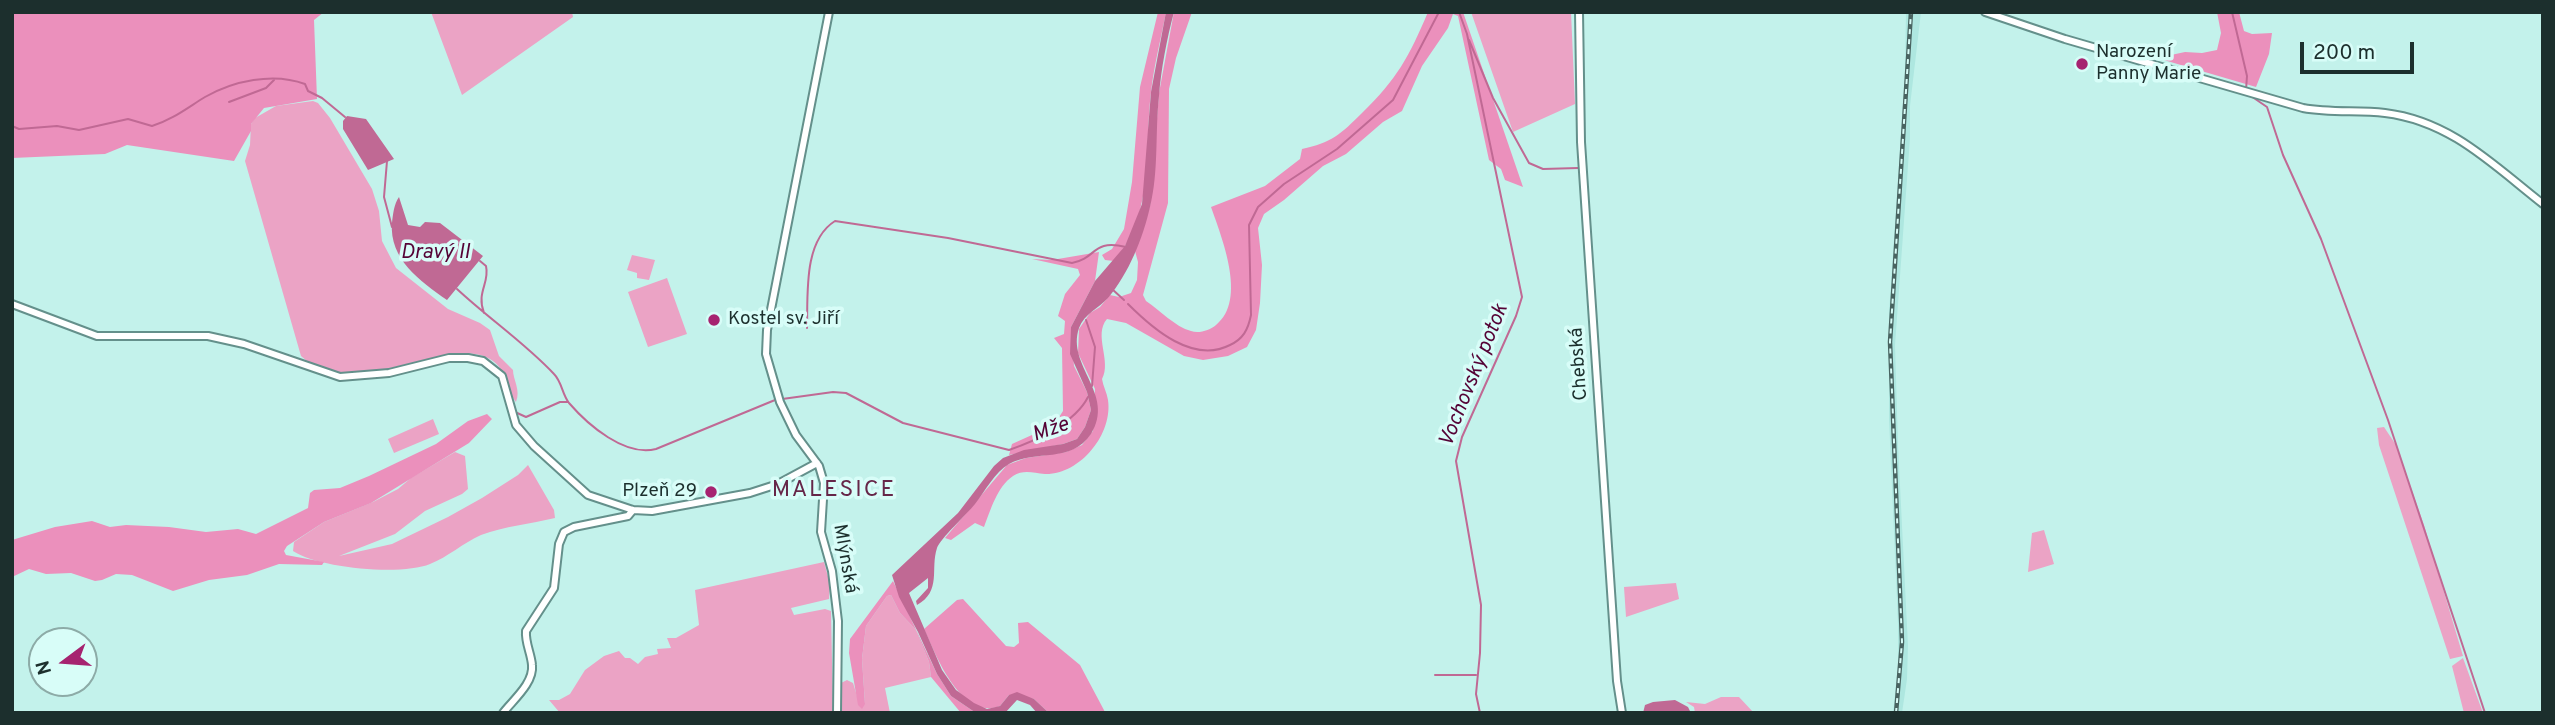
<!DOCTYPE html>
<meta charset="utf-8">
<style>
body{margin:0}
#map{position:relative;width:2555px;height:725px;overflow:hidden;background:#c3f2eb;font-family:Overpass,sans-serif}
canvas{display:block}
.frame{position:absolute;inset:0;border:14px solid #1c2f2d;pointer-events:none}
.north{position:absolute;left:28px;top:627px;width:70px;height:70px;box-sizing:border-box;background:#d8fdf8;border:2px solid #8daba7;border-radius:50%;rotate:254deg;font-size:19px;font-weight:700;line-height:28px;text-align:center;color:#1c2f2d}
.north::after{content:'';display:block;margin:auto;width:24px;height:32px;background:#a62370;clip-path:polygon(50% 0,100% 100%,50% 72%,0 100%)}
.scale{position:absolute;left:2300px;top:42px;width:114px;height:32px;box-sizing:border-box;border:4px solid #1c2f2d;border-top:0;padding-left:9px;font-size:21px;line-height:24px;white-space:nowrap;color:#1c2f2d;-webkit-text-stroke:5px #d8fdf8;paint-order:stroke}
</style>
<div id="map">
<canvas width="2555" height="725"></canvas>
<div class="frame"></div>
<div class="north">N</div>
<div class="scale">200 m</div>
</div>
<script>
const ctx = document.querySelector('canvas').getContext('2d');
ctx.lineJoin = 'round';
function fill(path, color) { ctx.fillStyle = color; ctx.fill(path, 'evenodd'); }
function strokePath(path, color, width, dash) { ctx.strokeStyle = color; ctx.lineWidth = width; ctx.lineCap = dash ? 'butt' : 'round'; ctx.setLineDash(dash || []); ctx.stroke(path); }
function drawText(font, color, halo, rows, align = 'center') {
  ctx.font = font + ' Overpass,sans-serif'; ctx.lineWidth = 7; ctx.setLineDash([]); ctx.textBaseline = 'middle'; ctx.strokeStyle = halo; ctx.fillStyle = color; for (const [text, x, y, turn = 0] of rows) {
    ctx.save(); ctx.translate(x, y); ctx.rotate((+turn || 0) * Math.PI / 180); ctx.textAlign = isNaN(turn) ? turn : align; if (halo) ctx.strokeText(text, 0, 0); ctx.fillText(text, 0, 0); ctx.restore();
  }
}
fill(new Path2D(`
 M1906,12h15l-11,94v32l-15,207 3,100 10,201 -1,33 -5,34h-9l5,-47v-42l-9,-205v-105l16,-239z`), '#aee7e0');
fill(new Path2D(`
 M431,12h141l1,5 -111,78z
 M1471,12h100l4,92 -62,28z
 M313,101l5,2 12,15 42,71 7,22 3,30 14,27 52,41 32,14 10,7 9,26 14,14c0,10 8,20 3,32 -10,-13 -7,-29 -23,-41 -43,-31 -139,45 -192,-5l-56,-195 5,-16 1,-21 4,-6 21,-12z
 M632,255l23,5 -6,20 -12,-2v-5l-10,-3z
 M667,278l20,56 -39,13 -20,-55z
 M433,419l6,15 -45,19 -6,-14z
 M2384,427l12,18 28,80 39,131 -13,3 -71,-214 -2,-17z
 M455,452l10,4 3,33 -6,5 -37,17 -30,23 -56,22 53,-12 56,-27 34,-19 36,-23 10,-10 26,45 1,8c-25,6 -50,8 -74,17 -18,8 -33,22 -51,29 -29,12 -112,4 -137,-13l1,-9 30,-20 49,-20 25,-13 13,-11z
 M2044,530l10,34 -26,8 4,-39z
 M824,562l6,22 -1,15 -38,9 3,7 31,-6 6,2 2,102h-273l-11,-13h10l11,-6 15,-24 19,-14 15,-5 6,7h5l8,6 7,-7 13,-3 -1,-5 14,-1 -4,-10h9l23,-13 -4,-35z
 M1676,583l3,16 -53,18 -2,-30z
 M891,595l9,18 16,17 13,32 2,15 -46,11 5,25h-49v-30l6,-3 6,3 5,16 7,5 -3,-45 4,-33 21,-30z
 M2463,658l20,55h-19l-12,-47z
 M1721,697h18l15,16h-59l-1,-6 -8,-5 19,2z`), '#eba3c5');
fill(new Path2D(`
 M12,12h312l-10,8 3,79 -53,9 -13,16v7l-17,30 -107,-16 -22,9 -93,4z
 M1158,12h8c-5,27 -12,53 -15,80 -7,57 4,123 -37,169l-9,-1 -3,-5 10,-6 12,-20 8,-47 8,-95z
 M1174,12h18l-16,46 -7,31 -1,114 -25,92 3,6c14,9 29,26 45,30 8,3 19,-1 25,-6 32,-25 5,-89 -5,-118l54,-21 35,-27 2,-10c29,-6 39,-15 60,-36 35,-34 47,-56 66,-101h35l60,175 -18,-7 -4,-11 -12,-9 -31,-144 -5,-2 -5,14 -26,38 -20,45 -19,11 -37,32 -23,12 -39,34 -20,14 -6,14 4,37 -2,38 -4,27 -9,17 -19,9 -25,4 -19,-4 -58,-33 -19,-4c-14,16 5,42 -5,60 1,7 5,14 6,21 5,34 -28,75 -63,74 -12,-1 -21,-5 -32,2 -16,11 -22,33 -29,51l-9,-4 -24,17 -6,-2 62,-73 19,-7 40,-6 16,-7 11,-14 2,-42 -17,-36 1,-24 11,-16 10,-6 10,-12 9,2 12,-4 6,-13 1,-18 -3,-11 15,-45 9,-113z
 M2217,12h22l5,19 8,3 20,-1 -3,21 -13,33 -99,-29 28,-6 17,1 15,-3 4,-17z
 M1099,252l-4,29 -24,46 3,39 13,26 4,18 -6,17 -8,12 -14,5 -54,11 3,-11 42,-19 9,-14 -1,-63 -8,-10 10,-4 1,-13 -7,-5 7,-22 15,-19 -2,-6 -46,-10 20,1z
 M487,414l5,5 -23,24 -98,60 -47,19 -37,24 -3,5 2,4 38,7 -2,3 -43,-1 -32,11 -38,5 -36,11 -41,-16 -16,-1 -14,6 -7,1 -24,-8 -25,1 -17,-5 -17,8v-37l43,-13 37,-6 18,6 16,-2 43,2 37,5 32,-3 18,5 52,-26 2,-15 4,-3 26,-2 29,-12 67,-32 32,-23z
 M893,581l44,93 14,22 25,17h-15l-30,-36 -2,-15 -13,-32 -16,-17 -9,-18 -4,1 -21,30 -4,33 3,45 -3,5 -4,-4 -9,-52 1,-14z
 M963,599l43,47 8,1 5,-4 -1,-20 10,-1 52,43 25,47 -56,1 -15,-14 -25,-4 -9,11c-39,15 -64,-51 -76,-77l33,-29z`), '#eb90bc');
fill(new Path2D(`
 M1166,12h8c-7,26 -13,57 -15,84 -4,36 0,75 -9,111 -7,31 -21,66 -42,91 -9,10 -24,16 -29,30 -13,38 37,66 12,106 -20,30 -55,15 -82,30 -14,8 -24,27 -34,40 -8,10 -35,35 -38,44 -7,21 5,43 -20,57l-1,-4 12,-13v-10l-19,15 33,77 14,20 18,13 13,6 13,-3 9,-11 8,-3 17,7 15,14h-12l-7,-8 -13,-5 -12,13h-29l-25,-17 -14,-22 -19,-42 -19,-35 -7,-22 66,-62 36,-47 9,-8 21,-8 39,-6 14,-5 8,-12 6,-17 -4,-18 -17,-38 1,-27 24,-46 30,-35 17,-42 9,-112z
 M347,116l19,3 28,40 -26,11 -25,-41v-8z
 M399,197l9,28 12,2 5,-5 15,1 43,33 -36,44c-27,-19 -58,-41 -55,-77 1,-9 2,-19 7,-26z
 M1675,700l13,7 3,6h-48l2,-8 8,-3z`), '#c06994');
strokePath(new Path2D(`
 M1459,12l8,22 55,263 -6,19 -54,121 -6,24 25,144 -1,48 -4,41 4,19
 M2232,12l15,64 -1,14
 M1469,40l24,58 36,65 14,6 35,-1
 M2248,94l19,13 16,48 38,84 67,181 97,293
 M229,102l37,-14 8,-8
 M12,126l7,3 38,-3 22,4 49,-11 24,7c20,-6 35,-18 53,-29 28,-16 68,-25 100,-13l3,7 14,7 23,19
 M387,161l-3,36 8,30
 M480,261l6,5c4,17 -10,26 -2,47
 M457,289c31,29 68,54 97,85 8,8 8,20 15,29 19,22 56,54 87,46l119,-49 58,-8 13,1 57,30 106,27c26,-9 66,-27 79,-53
 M1112,289l12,11
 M1128,304c25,25 65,60 102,41 13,-6 18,-15 21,-30l-2,-90 9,-18 26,-23 53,-35 56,-49 46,-88
 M1086,320l9,27 -3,39
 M807,328c1,-33 -4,-87 28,-107l113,17 124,25c26,-5 19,-24 54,-16
 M515,412l11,5 34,-15h8
 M1435,675h41`), '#c06994', 2);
const tertiary = new Path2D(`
 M829,12l-62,318 -1,24 14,48 16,33 23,31 5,17 -3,49 11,39 6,50 -1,92
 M1985,12l80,27 238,69c27,5 54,2 82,5 66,8 108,52 158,91
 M12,304l85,32h111l36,8 96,33 49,-4 60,-15h19l15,3 19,15 14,49 18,21 54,49 45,15 19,1 98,-18 28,-9 39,-21
 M503,713c10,-13 31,-30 29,-48 -1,-12 -7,-22 -6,-34l28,-43 5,-44 5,-12 10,-5 54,-11 5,-6`);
const secondary = new Path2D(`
 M1579,12l2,130 36,539 5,32`);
strokePath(tertiary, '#64908b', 10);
strokePath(secondary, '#64908b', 10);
strokePath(tertiary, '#fff', 6);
strokePath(secondary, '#fff', 6);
const rail = new Path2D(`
 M1896,713l6,-71 -12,-300 21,-330`);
strokePath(rail, '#496461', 4.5);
strokePath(rail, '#d8fdf8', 2, [5]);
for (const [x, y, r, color] of [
 [2082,64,7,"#a62370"],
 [714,320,7,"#a62370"],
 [711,492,7,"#a62370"]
]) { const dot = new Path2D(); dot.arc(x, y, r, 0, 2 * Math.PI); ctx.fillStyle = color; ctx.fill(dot); strokePath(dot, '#d8fdf8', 2.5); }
drawText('19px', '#1c2f2d', '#d8fdf8', [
 ["Narození",2096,53],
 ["Panny Marie",2096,75],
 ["Kostel sv. Jiří",728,320],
 ["Plzeň 29",697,492,"right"]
], 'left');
drawText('19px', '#1c2f2d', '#d8fdf8', [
 ["Chebská",1580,364,-94],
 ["Mlýnská",844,559,80]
]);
drawText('italic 21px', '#550336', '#d8fdf8', [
 ["Dravý II",435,254],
 ["Vochovský potok",1475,376,-68],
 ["Mže",1051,431,-19]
]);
ctx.letterSpacing = '2px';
drawText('23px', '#662749', '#d8fdf8', [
 ["MALESICE",834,491]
]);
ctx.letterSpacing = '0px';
</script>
